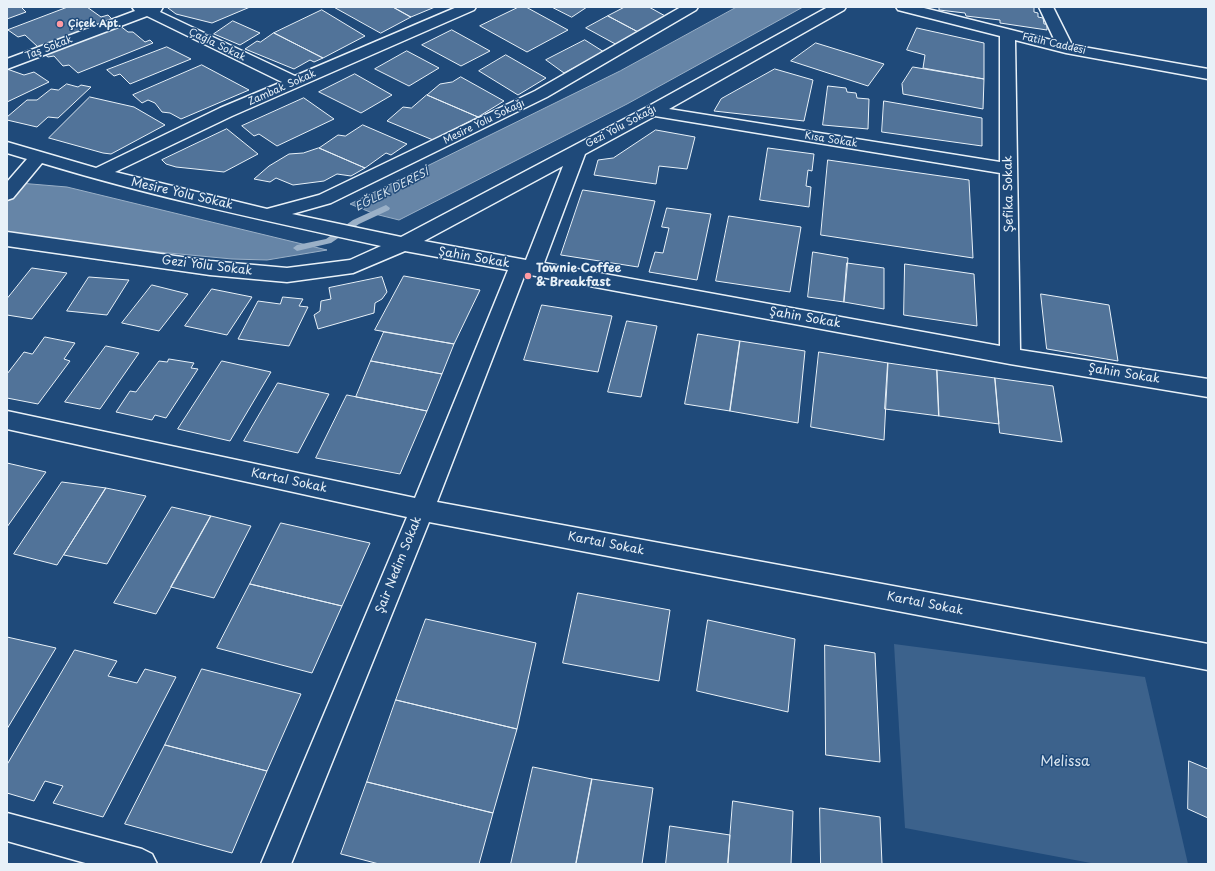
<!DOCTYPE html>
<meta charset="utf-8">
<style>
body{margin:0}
#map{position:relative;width:1215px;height:871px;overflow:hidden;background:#1f4a7a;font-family:"Playpen Sans",sans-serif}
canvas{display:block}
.frame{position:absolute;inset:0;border:8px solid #e8f1f8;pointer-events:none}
</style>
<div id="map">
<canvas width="1215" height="871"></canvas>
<div class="frame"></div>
</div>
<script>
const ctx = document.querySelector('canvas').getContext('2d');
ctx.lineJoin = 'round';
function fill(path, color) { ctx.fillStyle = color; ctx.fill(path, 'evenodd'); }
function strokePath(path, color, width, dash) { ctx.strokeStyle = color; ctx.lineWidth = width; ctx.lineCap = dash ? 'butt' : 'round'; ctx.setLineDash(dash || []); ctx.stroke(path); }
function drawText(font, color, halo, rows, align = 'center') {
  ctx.font = font + ' "Playpen Sans",sans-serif'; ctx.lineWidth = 3; ctx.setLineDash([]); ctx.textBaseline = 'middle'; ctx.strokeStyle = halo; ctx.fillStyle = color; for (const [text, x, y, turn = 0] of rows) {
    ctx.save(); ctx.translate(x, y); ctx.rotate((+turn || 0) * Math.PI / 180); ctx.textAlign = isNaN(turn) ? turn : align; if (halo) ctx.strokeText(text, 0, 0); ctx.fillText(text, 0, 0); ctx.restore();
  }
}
fill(new Path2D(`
 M894,644l251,33 43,187h-92l-191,-36z`), '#3c628c');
const water = new Path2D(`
 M737,7h66l-176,97 -228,116 -24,-6 -25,-10 270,-133z
 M7,182l60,5 260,63 -60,10 -35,-1 -147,-14 -78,-11z`);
fill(water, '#6685a7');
strokePath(water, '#9ab0c7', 1);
fill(new Path2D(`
 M386,205l4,3 -1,2 -30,14 -28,19 -34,8 -4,-3 4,-3 29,-6 27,-19z`), '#9ab0c7');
const building = new Path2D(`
 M7,7h14l5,5 -19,7z
 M68,7h19l14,10 7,-2 4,4 -74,28 -13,-12 -7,2 -10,-7z
 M171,7h79l-38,16 -36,-9 -8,-6z
 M334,7h59l18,10 -30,16z
 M393,7h42l-24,10z
 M519,7h7l42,23 -41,22 -47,-26z
 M552,7h35l-15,10z
 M625,7h24l18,10 -27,16 -32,-17z
 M929,7h105v5l4,1v4l5,1 1,6h3v6l-47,-7v-3l-34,-4 -1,-3 -26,-3v-2z
 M322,10l43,26 -42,22 -49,-25z
 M608,16l32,17 -21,13 -33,-18z
 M233,21l27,12 -20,12 -26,-11z
 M119,25l9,7h5l12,10 5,-2 3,3 -75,30 -9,-8 -6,1 -9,-10 -6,1 -4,-3z
 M917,28l67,15v36l-61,-11 2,-13 -18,-5z
 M452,30l38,21 -29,15 -39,-21z
 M274,33l49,25 -9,4 -4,-2 -16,9 -49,-20 12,-8 3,1z
 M585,40l19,12 -40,21 -18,-13z
 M816,43l68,21 -16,22 -77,-25z
 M167,47l24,12 -61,25 -10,-10 -6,2 -7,-6z
 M407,51l32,17 -30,18 -34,-17z
 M506,55l40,23 -28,17 -39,-24z
 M202,65l47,25 -68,29 -11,-6 -8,-1 -7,-9 -7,-3 -6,3 -9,-8z
 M913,67l71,12 -1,30 -80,-15 -1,-10z
 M7,69l17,6 10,-3 15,10 -42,20z
 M775,69l38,11 -9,41 -90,-10 7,-12z
 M355,74l37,21 -31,18 -42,-21z
 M461,77l43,24 -26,16 -51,-22 13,-11 12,-2z
 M67,84l11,3 3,-2 10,2 -33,31 -10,-1 -11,10 -30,-7v-3l20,-17h10l14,-11 7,1z
 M828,86l18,2 1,4 9,1 1,5 12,1 -1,30 -45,-4z
 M427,95l51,22 -45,23 -46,-19 16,-14 8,1z
 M90,97l44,10 31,18 -54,29 -8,-1 -54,-15z
 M304,98l30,21 -57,27 -18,-12 -5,2 -12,-10z
 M884,101l98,17v28l-100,-14z
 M363,125l44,19 -16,11 -5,-2 -21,15 -46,-20 19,-13 7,1z
 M227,129l31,25 -34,18 -48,-5 -10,-3 -4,-4z
 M656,130l39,7 -8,32 -28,-3 -3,18 -62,-9 4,-15 15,-2z
 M319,148l46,20 -14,8 -14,-2 -13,7 -31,4 -17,-7 -6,4 -16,-3 15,-13 20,-12 14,-1z
 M768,148l46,6 -2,17 -4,-1 -2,16 5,1 -2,20 -49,-7z
 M828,160l141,20 4,78 -152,-23z
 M583,190l72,11 -17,66 -77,-12z
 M667,208l44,6 -14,66 -48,-8 6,-20 8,1 6,-25 -7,-1z
 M729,216l72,11 -11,65 -74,-11z
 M813,252l35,6 -4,44 -36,-5z
 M847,263l37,5v41l-40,-7z
 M905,264l69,10 3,52 -73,-11z
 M32,268l35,5 -35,46 -25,-4v-16z
 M404,276l76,14 -26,54 -79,-14z
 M89,277l40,3 -22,35 -40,-4z
 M382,277l5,15 -5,7 -7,4 -1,10 -56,16 -4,-14 6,-4 1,-10 10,-2 -2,-11z
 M152,285l36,9 -29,37 -37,-8z
 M212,289l40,8 -25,38 -42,-9z
 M1041,294l68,11 9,56 -71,-12z
 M283,297l20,2 -4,7 9,1 -19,39 -51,-7 20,-38 22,3z
 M542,305l70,11 -14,56 -74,-12z
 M627,321l30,5 -16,71 -33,-5z
 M384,332l70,12 -12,30 -71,-13z
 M698,334l42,7 -10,70 -45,-7z
 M45,337l30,6 -11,16 6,2 -32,43 -31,-6v-24l17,-22 8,2z
 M740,341l65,10 -7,72 -68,-12z
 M106,346l33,7 -39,56 -35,-7z
 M819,352l69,11 -4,77 -73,-13z
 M169,359l25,4 -3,5 7,1 -32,49 -11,-3 -3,5 -36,-8 14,-21 6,1 23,-31 8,1z
 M222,361l49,11 -41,69 -52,-12z
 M371,361l71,13 -15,37 -71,-14z
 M888,363l49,7 2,46 -54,-7z
 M937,370l58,8 4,46 -60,-8z
 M995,378l58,8 9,56 -62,-9z
 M278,383l51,11 -31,59 -54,-12z
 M347,395l80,16 -27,63 -84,-16z
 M7,463l39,9 -39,55z
 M62,482l44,6 -49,77 -43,-11z
 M106,488l40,8 -39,68 -43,-9z
 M172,507l39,9 -55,98 -42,-11z
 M211,516l40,10 -37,72 -43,-11z
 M281,523l89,20 -28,63 -92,-22z
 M250,584l92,22 -30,67 -95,-25z
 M578,593l92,17 -11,71 -96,-18z
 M426,619l110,24 -19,86 -121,-29z
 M708,620l87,19 -7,73 -91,-21z
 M7,637l49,11 -49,81z
 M825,645l50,8 5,109 -54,-7z
 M75,650l42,11 -9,15 29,7 8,-14 31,8 -73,140 -50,-14 10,-17 -18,-5 -11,20 -27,-8v-28z
 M202,669l99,25 -34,77 -102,-26z
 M396,700l121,29 -24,84 -126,-31z
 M165,745l102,26 -35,82 -107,-29z
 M1189,761l19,8v49l-20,-9z
 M533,767l59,12 -16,85h-65z
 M592,779l61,9 -11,76h-66z
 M367,782l126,31 -14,51h-100l-38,-10z
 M733,801l60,10 -2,53h-63z
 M820,808l60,9 2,47h-61z
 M670,826l60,9 -2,29h-62z`);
fill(building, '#517399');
strokePath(building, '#e8f1f8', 1);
const street = new Path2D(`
 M132,7h31l-3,5 135,64 162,-69h19l-2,3 -242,106 -117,56 152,37 52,-14 216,-104 146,-84h17l-2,3 -149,87 -216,106 -39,11 109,23 246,-130 181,-100h18l-2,3 -175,99 331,53v-126l-102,-26 -2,-3h24l135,34 -16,-34h14l19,38 136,24v10l-142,-26 -51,-13 5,310 188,29v18l-198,-33 -485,-90 -88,228 771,142v26l-779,-148 -138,342h-30l146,-347 -400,-88v-18l408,87 93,-228 -103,-19 -52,22 -66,9 -77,-7 -203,-29v-14l203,29 77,7 63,-8 31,-14c-113,-25 -228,-49 -339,-83l-29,35 -6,2v-18l20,-23 -20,-6v-11l89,26 124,-60 62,-26 -135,-66 -140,53v-10l128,-48zM655,116l345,57v173l-456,-83 41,-109zM563,166l-37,94 -102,-19z
 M7,813l135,36 10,5 5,10h-68l-82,-23z`);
strokePath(street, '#e8f1f8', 3);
fill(street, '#1f4a7a');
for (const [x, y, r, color] of [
 [60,24,4,"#ff9aa2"],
 [528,276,4,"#ff9aa2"]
]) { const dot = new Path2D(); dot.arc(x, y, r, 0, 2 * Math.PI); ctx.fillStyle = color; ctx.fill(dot); strokePath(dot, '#1f4a7a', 1.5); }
drawText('bold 10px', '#e8f1f8', '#1f4a7a', [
 ["Çiçek Apt.",68,24]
], 'left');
drawText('10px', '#e8f1f8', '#1f4a7a', [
 ["Fatih Caddesi",1054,44,13],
 ["Çağla Sokak",217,45,26],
 ["Taş Sokak",49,48,-21],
 ["Zambak Sokak",282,88,-24],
 ["Mesire Yolu Sokağı",484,122,-26],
 ["Gezi Yolu Sokağı",621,127,-28],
 ["Kısa Sokak",831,140,9]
]);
drawText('italic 11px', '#d4e1ec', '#1f4a7a', [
 ["EĞLEK DERESİ",392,190,-27]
]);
drawText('12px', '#e8f1f8', '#1f4a7a', [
 ["Mesire Yolu Sokak",182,194,13],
 ["Şefika Sokak",1009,194,-91],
 ["Şahin Sokak",474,258,10],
 ["Gezi Yolu Sokak",207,266,7],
 ["Şahin Sokak",805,318,10],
 ["Şahin Sokak",1124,374,9],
 ["Kartal Sokak",289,481,12],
 ["Kartal Sokak",606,544,11],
 ["Şair Nedim Sokak",399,565,-68],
 ["Kartal Sokak",925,604,11]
]);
drawText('bold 12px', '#e8f1f8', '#1f4a7a', [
 ["Townie Coffee",536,269],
 ["& Breakfast",536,283]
], 'left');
drawText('14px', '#d7e3ed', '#1f4a7a', [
 ["Melissa",1065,762]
]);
</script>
